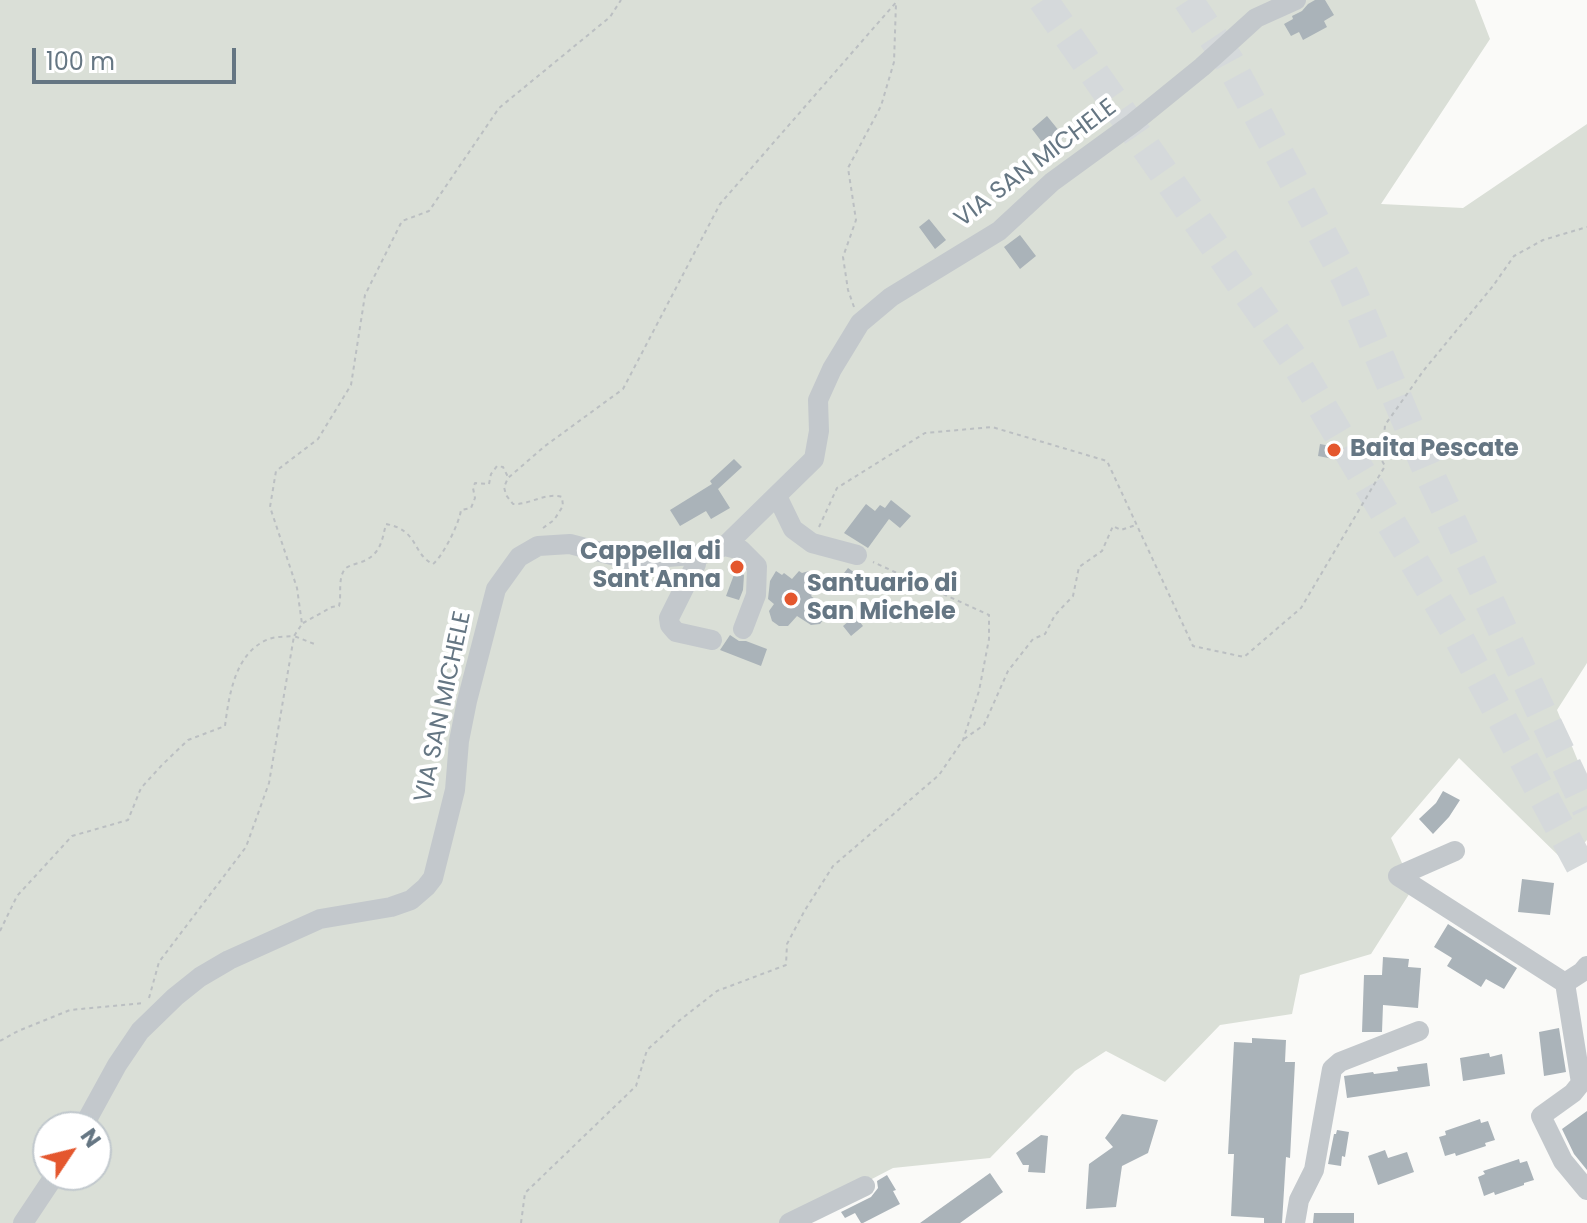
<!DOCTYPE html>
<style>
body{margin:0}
#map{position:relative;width:1587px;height:1223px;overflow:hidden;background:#fafaf8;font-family:Poppins,sans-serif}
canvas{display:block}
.north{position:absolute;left:32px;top:1111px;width:80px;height:80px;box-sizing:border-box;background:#fff;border:2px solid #c1c8cd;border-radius:50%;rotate:55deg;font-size:22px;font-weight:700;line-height:32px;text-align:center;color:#657683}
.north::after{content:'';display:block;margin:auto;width:28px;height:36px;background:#e4572e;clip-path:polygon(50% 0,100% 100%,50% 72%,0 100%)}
.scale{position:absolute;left:32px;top:48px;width:204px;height:36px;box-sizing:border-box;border:4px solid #657683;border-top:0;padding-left:10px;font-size:24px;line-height:28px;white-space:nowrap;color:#657683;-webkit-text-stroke:6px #fff;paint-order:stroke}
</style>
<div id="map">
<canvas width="1587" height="1223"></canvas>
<div class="north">N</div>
<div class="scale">100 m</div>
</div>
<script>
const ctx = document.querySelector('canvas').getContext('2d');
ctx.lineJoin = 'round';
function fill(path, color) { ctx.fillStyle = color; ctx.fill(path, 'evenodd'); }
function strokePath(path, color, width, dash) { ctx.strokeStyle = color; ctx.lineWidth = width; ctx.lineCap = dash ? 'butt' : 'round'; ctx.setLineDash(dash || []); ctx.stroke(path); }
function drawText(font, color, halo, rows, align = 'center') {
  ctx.font = font + ' Poppins,sans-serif'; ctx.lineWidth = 8; ctx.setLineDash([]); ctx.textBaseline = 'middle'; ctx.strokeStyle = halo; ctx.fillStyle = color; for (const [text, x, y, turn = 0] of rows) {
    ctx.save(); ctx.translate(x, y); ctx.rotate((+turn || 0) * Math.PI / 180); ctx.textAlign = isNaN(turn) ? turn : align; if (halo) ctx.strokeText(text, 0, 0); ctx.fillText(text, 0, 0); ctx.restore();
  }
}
fill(new Path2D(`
 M0,0h1475l15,39 -109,165 82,4 124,-84v539l-30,47 30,73v57l-21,23 -107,-105 -68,80 22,50 -42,66 -71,21 -8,39 -72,11 -55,57 -59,-31 -31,20 -85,87 -97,10 -94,49 -5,6h-794zM48,1127h48v48h-48z`), '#dadfd7');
fill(new Path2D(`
 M1315,0h10l9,15 -10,6 3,6 -24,13 -4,-8 -8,4 -7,-12 9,-5 -1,-3 10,-5 6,-7z
 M1047,116l17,21 -16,13 -16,-21z
 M929,219l17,21 -11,9 -16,-22z
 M1020,235l16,21 -16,13 -16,-22z
 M1320,444l47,9 -2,12 -47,-9z
 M734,459l8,8 -24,22 12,19 -19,11 -5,-8 -26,15 -10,-16 42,-26 -2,-3z
 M891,500l20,16 -11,12 -11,-9 -21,29 -24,-15 22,-29 9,7 5,-6 5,3z
 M848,568l14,10 -11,14 -14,-10z
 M776,571l6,4 2,-2 8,6 7,-8 3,2 7,-2 7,5 1,11 -6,9 14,11 1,9 -6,8 -9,1 -14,-9 -9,10h-9l-7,-5 -3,-10 5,-7 -6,-5 2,-18z
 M735,572l9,3 -1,15 -4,10 -13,-4z
 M855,616l8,10 -12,10 -8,-10z
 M730,635l9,6h7l21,8 -6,17 -41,-16z
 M1443,791l17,9 -11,17 -16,17 -14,-15 17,-16z
 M1522,879l32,4 -4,32 -32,-3z
 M1448,924l69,44 -13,21 -18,-10 -5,8 -34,-21 5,-8 -18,-11z
 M1383,957l26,2 -1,8 13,1 -3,40 -35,-3 -1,27h-20l2,-57h18z
 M1559,1028l7,44 -22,4 -5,-44z
 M1252,1038l34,2 -1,22h10l-5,96 -4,-1 -4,66h-18v-5l-33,-2 3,-62h-6l6,-112 18,1z
 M1489,1053l1,4 12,-3 3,20 -42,7 -3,-23z
 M1427,1063l3,23 -83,12 -3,-22 29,-4 1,2 24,-3 -1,-4z
 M1587,1111v59l-13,-16 -12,-25z
 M1122,1114l36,6 -10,33 -26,13 -6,41 -30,2 3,-45 24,-17 -8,-9z
 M1480,1119l1,4 7,-2 7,19 -10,3 1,3 -30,10 -1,-3 -10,3 -6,-19 7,-2 -1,-4z
 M1337,1130l12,2 -4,25 -3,-1 -1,10 -13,-2 6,-30h2z
 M1041,1135l7,1 -3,37 -17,-1 1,-7h-6l-7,-12z
 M1385,1150l3,8 19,-6 7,20 -36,13 -10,-29z
 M1519,1159l1,4 7,-2 7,19 -10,3v2l-29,10 -1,-3 -10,4 -6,-19 7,-3 -2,-3z
 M990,1173l13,19 -43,31h-40z
 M887,1175l9,15 -3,1 7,13 -37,19h-2l-6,-10 -10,5 -4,-6 30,-15 7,-9 -1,-7z
 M1314,1213h40v10h-41z`), '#aab3b9');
strokePath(new Path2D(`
 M1043,0l250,358 161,271 133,249
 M1188,0l41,61 119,221 79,187 160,340`), '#d5d9db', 30, [30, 15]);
strokePath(new Path2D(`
 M854,307l-6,-17 -5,-33 13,-37 -8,-52 33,-62 13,-44 2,-59
 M819,527l18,-39 88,-55 67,-6 115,34 86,185 51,11 57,-49 84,-142 -4,-7 -9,-4 11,-6 2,-24 39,-55 69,-84 21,-30 29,-16 44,-13
 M543,528l11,-8 9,-14 -1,-9c-17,-5 -32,8 -49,7l-7,-9 -2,-8 4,-9 37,-32 78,-57 97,-185 178,-204
 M303,623l29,-16 7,-1c3,-11 -2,-29 7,-38 4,-3 13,-5 18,-7 17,-8 18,-21 22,-37 33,6 26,30 47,40 10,-8 26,-40 28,-54l10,-2 4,-10 -2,-10 2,-5 14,1 2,-10 6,-8 6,1 5,10
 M964,739l20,-14 24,-54 25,-32 12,-5 10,-19 18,-19 6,-29 23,-16 11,-25 8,4 15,-5
 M0,931l17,-35 55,-60 56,-16 13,-32 21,-23 26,-25 37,-14c4,-31 10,-74 44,-87 7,-3 17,-2 25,-3l8,-12 -5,-36 -27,-81 6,-36 42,-32 33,-54 14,-90 37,-74 27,-10 70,-103 111,-91 11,-17
 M149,998l10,-36 87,-115 23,-64 25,-147 23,9
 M0,1041l18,-10 52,-21 74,-7
 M521,1223l4,-30 111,-107 11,-36 33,-30 37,-29 69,-26 1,-21 18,-34 28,-44 106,-91 24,-35 16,-49 10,-52v-24l-116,-53`), '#bbbfc2', 2, [4, 4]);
strokePath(new Path2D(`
 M777,496l16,33 19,14 45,12
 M725,546l16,4 16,16 -1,29 -13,34
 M697,555l-1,9 -27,54 1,7 6,7 36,8
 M1455,851l-57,25 167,107 16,100 -8,10 -32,23 22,45 24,29
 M1565,983l17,-11 5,-6
 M83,1127l34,-62 23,-34 35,-34 25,-20 29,-17 91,-41 71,-12 20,-7 15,-13 7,-9 22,-88 4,-49 8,-40 29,-112 23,-32 19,-11 32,-2 61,16 73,-6 21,-8 89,-87 5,-28 -1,-31 14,-31 28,-46 31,-26 108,-66 53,-49 81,-59 69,-56 54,-49 40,-18
 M23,1223l32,-48
 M789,1223l76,-37
 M1295,1223l4,-23 15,-30 18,-101 8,-7 79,-31`), '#c3c8cc', 20);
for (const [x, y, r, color] of [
 [1334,450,8,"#e4572e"],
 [737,567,8,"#e4572e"],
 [791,599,8,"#e4572e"]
]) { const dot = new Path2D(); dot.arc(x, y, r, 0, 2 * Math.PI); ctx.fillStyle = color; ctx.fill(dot); strokePath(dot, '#fff', 3); }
drawText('24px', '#657683', '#fff', [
 ["VIA SAN MICHELE",1036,164,-37],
 ["VIA SAN MICHELE",444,707,-78]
]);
drawText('bold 24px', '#657683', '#fff', [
 ["Baita Pescate",1350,450],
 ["Cappella di",721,553,"right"],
 ["Sant'Anna",721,581,"right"],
 ["Santuario di",807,585],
 ["San Michele",807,613]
], 'left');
</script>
